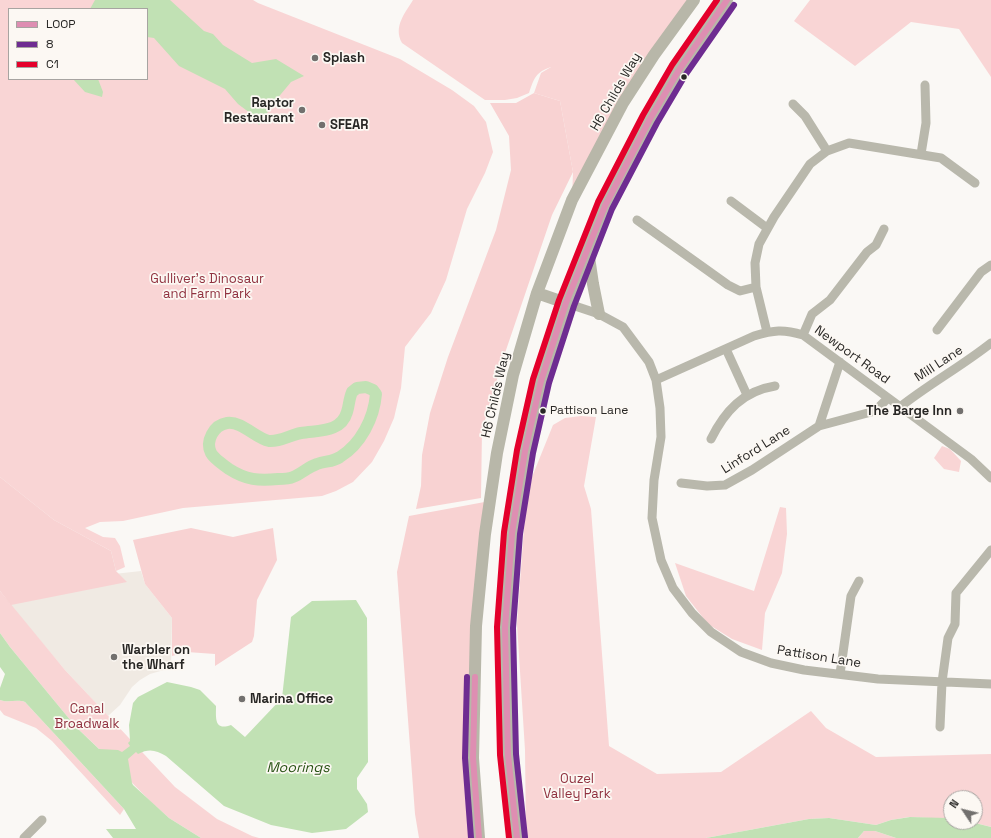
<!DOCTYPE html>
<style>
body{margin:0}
#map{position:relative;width:991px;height:838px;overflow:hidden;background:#faf8f5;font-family:"Space Grotesk",sans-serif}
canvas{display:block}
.legend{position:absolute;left:8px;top:8px;width:140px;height:72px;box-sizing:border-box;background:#fcf8f3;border:1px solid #a7a4a1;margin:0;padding:5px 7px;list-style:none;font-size:12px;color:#282725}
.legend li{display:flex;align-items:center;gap:8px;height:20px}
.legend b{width:20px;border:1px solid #a7a4a1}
.north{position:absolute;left:943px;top:790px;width:40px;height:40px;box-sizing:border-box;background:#fcf8f3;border:1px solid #a7a4a1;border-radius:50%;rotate:305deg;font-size:11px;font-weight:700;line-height:16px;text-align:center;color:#282725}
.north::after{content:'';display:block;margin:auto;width:14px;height:18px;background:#72706e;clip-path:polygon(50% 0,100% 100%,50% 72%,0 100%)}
</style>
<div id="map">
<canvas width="991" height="838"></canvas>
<ul class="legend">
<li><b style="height:5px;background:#de8eb2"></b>LOOP</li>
<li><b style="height:5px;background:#6e2c91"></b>8</li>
<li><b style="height:5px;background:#e4002b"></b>C1</li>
</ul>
<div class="north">N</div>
</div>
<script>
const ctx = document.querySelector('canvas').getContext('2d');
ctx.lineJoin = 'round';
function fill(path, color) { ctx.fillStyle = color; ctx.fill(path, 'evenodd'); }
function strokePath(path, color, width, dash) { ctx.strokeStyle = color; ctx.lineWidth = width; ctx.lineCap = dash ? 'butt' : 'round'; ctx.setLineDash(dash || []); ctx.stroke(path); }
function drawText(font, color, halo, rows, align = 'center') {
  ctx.font = font + ' "Space Grotesk",sans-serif'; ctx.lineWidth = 3.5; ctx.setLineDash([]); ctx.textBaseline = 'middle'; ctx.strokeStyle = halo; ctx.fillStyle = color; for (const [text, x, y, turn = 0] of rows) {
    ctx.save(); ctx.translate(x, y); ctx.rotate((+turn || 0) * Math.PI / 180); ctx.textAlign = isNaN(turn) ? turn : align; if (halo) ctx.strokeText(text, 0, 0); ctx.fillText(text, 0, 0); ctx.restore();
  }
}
fill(new Path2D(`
 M141,571l4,13 27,34 -1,50 -21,6 -10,6 -8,7 -12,18 -12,11 -43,-46 -60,-71 82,-22z`), '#f0eae3');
fill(new Path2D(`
 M0,0h253l5,3 142,56 52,31 22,16 12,16 7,30 -8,21 -18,36 -21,71 -15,33 -26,34 -4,41 -7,30 -10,23 -12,21 -19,20 -17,9 -14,5 -139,12 -60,13 -23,1 -15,6 18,9 12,1 5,8 5,21 -9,4 -5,-20 -57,-31 -54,-43zM9,9h138v70h-138z
 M413,0h281l-40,55 -82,145 1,-28 -13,-71 -26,-8 7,-20 10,-6c-15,5 -17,11 -22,26l-12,5 -12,2h-20l-83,-57c-9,-16 3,-30 11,-43z
 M810,0h181v77l-32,-48 -48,-7 -56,44 -61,-45z
 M581,416l15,1 -12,69 7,23 18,237 48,28 64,-2 90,-61 15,17 50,29 115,-3v73l-20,-5h4v-24h-24v21l-42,-2 -18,3 -15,5 -47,-7 -20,1 -103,19h-180l-1,-88 -8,-126 8,-110 7,-37 21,-52 12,-7z
 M942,446l8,3 11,12 -2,11 -15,-3 -10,-11z
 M780,507l6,1 1,26 -5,39 -17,40 -3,37 -30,-11 -24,-15 -22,-28 -11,-33 79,28z
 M0,591l65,79 110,117 42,32 35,17 7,2h-58l-32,-20 -18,-16 -56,-57 -19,-18 -66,-80 -10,-14z
 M0,700c8,3 17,-1 25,2l99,107 -4,6 -68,-74 -16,-13 -32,-13 -4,-5z`), '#f9d5d5');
fill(new Path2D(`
 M534,93l26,8 13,71 -21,43 -48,141 -22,74 -1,68 -65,11 5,-23 1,-31 8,-42 18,-56 48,-127 15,-60 -2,-34 -19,-33h26z
 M0,477l54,43 57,31 5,20 11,11 -116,23 -11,-14z
 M490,501l-14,125 3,212h-60l-4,-24 -18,-242 12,-56z
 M191,528l42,9 40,-9 4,32 -20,40 -3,36 -2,6 -37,24v-12l-28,-2 -15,4v-38l-27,-34 -12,-44z
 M864,831h11l21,7h-38z`), '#f8d2d2');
fill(new Path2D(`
 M95,0h75l34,31 9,3 10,11 29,18 24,-4 28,17 -13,6 -15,18 -17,25 -9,-12 -12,-9 -13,-15 -46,-23 -25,-28 -7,-1v-28h-57z
 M73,79h25l5,13 -1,5 -17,-5z
 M356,600l11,18 1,144 -11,16v11l10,15 1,8 -22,17 -34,4 -41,-8 -47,-19 -58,-50c-10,-6 -17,-8 -28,-2l-2,-2 -8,7 4,24 1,2 36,33 32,20h-88l-7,-9h30l-12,-20 -99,-107c-8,-3 -17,1 -25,-2v-12l5,-14 -5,-7v-34l10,14 66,80 23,22 19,1 4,2 8,-6 -2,-3 2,-2 -1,-16 4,-22 5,-6 29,-15 24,5 9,3 16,16c0,12 -2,25 15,19l14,12 37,-39 9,-81 21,-16z
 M910,817l37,1 4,1v3h20l20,5v11h-95l-21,-7h-11l-6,7h-152l103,-19 20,-1 47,7 15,-5z`), '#c1e1b4');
strokePath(new Path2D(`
 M366,387l7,3 3,4c-2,24 -15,50 -36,63 -7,5 -15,4 -23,7 -9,3 -16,10 -24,13 -4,2 -10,2 -15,2 -19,2 -32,1 -49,-10 -5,-4 -15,-10 -18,-16 -6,-12 3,-28 16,-30 15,-2 28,15 42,18 11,1 21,-6 32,-8 17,-3 40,0 46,-21 2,-6 2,-13 5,-20l5,-4z`), '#c1e1b4', 12);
strokePath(new Path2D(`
 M793,104l12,12 22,35
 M921,154l5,-31 -1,-38
 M731,201l36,27
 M637,220l91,65 12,6 16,-4
 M566,303l33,11 24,13 26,35 7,18 4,28 1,29 -7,43 -2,38 9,42 12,28 19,25 19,19 30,20 30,11 33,7 74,9 113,5
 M937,330l44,-58 10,-7
 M767,332l-11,-45 -1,-24 4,-19 15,-27 36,-53 17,-13 22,-8 92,15 34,25
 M803,335l9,-21 18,-14 37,-48 9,-7 8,-16
 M726,349l21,46
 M656,380l98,-44c20,-6 29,-7 49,-1l168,124 20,19
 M900,407c29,-23 62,-41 91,-64
 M819,426l21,-64
 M711,439c14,-28 32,-48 64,-53
 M681,483l26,3 18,-1 27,-15 67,-44 56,-15 13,-13
 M840,674l11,-78 8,-15
 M940,727l2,-45 6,-44 7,-14 1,-31 35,-43
 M24,838l18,-18`), '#b9b8ac', 9);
strokePath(new Path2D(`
 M588,250l5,34 6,30
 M537,293l29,10
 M479,838l-6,-80 3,-132 9,-92 12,-81 16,-78 24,-82 35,-93 51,-97 31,-48 40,-55
 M517,838l-9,-83 -3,-127 7,-95 13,-82 16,-70 25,-78 39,-97 45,-87 29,-49 48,-70`), '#b8b7a9', 12);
strokePath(new Path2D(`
 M475,677l-2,81 6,80
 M517,838l-9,-83 -3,-127 7,-95 13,-82 16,-70 25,-78 39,-97 45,-87 29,-49 48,-70`), '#de8eb2', 6);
strokePath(new Path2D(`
 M467,677l-2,81 6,80
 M525,837l-9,-83 -3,-126 7,-94 13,-81 16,-70 25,-77 38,-97 45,-86 29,-49 48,-69`), '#6e2c91', 6);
strokePath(new Path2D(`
 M509,838l-9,-83 -3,-128 7,-95 13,-82 16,-71 26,-79 39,-98 45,-87 29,-50 45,-65`), '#e4002b', 6);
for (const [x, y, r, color] of [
 [315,58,4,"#72706e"],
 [684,77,3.5,"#282725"],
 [302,110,4,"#72706e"],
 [322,125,4,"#72706e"],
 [543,411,3.5,"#282725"],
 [960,411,4,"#72706e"],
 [114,657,4,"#72706e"],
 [242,699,4,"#72706e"]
]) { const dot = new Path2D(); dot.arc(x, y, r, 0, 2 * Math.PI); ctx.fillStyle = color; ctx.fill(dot); strokePath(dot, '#fcf8f3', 1.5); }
drawText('12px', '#282725', '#fcf8f3', [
 ["Pattison Lane",550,411]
], 'left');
drawText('bold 13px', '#282725', '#fcf8f3', [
 ["Splash",323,58],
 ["Raptor",294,103,"right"],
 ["Restaurant",294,118,"right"],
 ["SFEAR",330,125],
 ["The Barge Inn",952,411,"right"],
 ["Warbler on",122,650],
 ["the Wharf",122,665],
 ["Marina Office",250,699]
], 'left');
drawText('13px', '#282725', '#fcf8f3', [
 ["H6 Childs Way",616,92,-60],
 ["Newport Road",852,355,36],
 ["Mill Lane",939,364,-33],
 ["H6 Childs Way",496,395,-77],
 ["Linford Lane",756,450,-32],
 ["Pattison Lane",819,657,9]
]);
drawText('13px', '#90313f', '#fcf8f3', [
 ["Gulliver's Dinosaur",207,279],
 ["and Farm Park",207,294],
 ["Canal",87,709],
 ["Broadwalk",87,724],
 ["Ouzel",577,779],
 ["Valley Park",577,794]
]);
drawText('italic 14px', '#275113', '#fcf8f3', [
 ["Moorings",298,768]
]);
</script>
